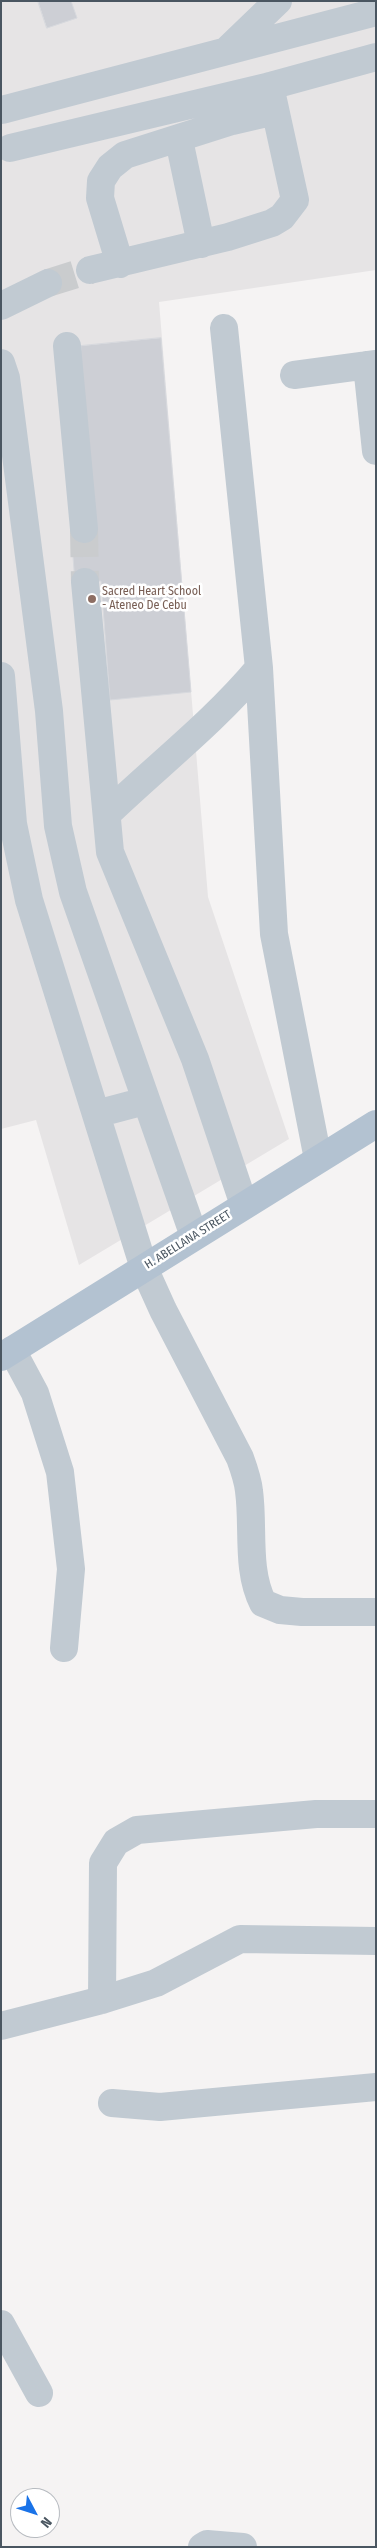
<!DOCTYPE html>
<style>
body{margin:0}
#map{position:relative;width:377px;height:2548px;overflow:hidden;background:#f5f3f3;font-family:"Fira Sans Condensed",sans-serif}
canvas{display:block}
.frame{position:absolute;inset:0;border:2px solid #4a5661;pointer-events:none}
.north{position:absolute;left:10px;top:2488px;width:50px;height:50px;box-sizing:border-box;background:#fff;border:1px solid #b7bbc0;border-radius:50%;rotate:130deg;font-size:14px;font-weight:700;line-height:20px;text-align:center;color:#4a5661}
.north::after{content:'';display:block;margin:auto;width:18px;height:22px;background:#1a73e8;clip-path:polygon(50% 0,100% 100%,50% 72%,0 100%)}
</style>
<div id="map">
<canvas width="377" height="2548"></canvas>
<div class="frame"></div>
<div class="north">N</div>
</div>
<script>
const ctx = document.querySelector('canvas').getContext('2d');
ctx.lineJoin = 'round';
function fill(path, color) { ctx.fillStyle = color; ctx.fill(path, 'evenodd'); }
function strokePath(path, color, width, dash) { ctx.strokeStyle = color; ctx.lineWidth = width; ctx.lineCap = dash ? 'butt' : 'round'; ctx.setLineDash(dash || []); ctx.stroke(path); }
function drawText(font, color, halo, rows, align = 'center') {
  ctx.font = font + ' "Fira Sans Condensed",sans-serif'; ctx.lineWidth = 5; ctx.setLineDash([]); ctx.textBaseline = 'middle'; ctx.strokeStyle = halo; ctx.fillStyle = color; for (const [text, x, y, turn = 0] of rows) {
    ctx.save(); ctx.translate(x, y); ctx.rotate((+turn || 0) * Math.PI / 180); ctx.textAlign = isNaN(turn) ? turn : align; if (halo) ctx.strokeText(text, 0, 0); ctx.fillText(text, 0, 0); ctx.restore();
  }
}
fill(new Path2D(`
 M1,1h375v269l-217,32 49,595 81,242 -210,126 -43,-145 -35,9z`), '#e6e4e5');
const building = new Path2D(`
 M38,1h33l6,17 -30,10z
 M161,338l30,354 -81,8 -9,-119 -26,2 -4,-53 10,-184z`);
fill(building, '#cdcfd5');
strokePath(building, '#d7d9de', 1);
strokePath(new Path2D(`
 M48,283l42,-13
 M84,529l1,53`), '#caccce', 28, [28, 14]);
strokePath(new Path2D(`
 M227,50l51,-49
 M2,110l374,-98
 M179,140l22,104
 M10,148l260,-62 106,-29
 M120,264l-20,-66 1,-17 9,-14 15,-12 107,-34 43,-10
 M90,270l138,-33 44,-14 10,-6 13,-17 -25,-114
 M1,306l47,-23
 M224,328l35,340 15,266 44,225
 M67,346l17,183
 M1,363l5,15 43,333 9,115 15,66 121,344
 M367,365l9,86
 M294,375l82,-11
 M85,582l25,270 85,207 49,146
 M1,676l12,148 16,76 115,368 19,42 77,148c4,11 8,22 9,33 5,36 -3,79 14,112l17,7 22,2h74
 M107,814c51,-49 107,-92 152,-146
 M96,1114l49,-13
 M12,1350l23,43 25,79 11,97 -7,79
 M102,2000l1,-137 13,-21 21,-12 179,-16h60
 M1,2026l101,-26 54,-17 84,-44 136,2
 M112,2103l48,4 216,-20
 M1,2324l38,69
 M202,2547l5,-3 36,3`), '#c1cad2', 28);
strokePath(new Path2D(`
 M1,1357l375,-233`), '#b3c2d1', 28);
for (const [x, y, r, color] of [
 [92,599,5,"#8d6e63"]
]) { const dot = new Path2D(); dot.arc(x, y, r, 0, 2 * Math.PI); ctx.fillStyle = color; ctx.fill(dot); strokePath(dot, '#fff', 2); }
drawText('12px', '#785e54', '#fff', [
 ["Sacred Heart School",102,592],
 ["- Ateneo De Cebu",102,606]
], 'left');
drawText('12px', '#4a5661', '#fff', [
 ["H. ABELLANA STREET",188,1240,-32]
]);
</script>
